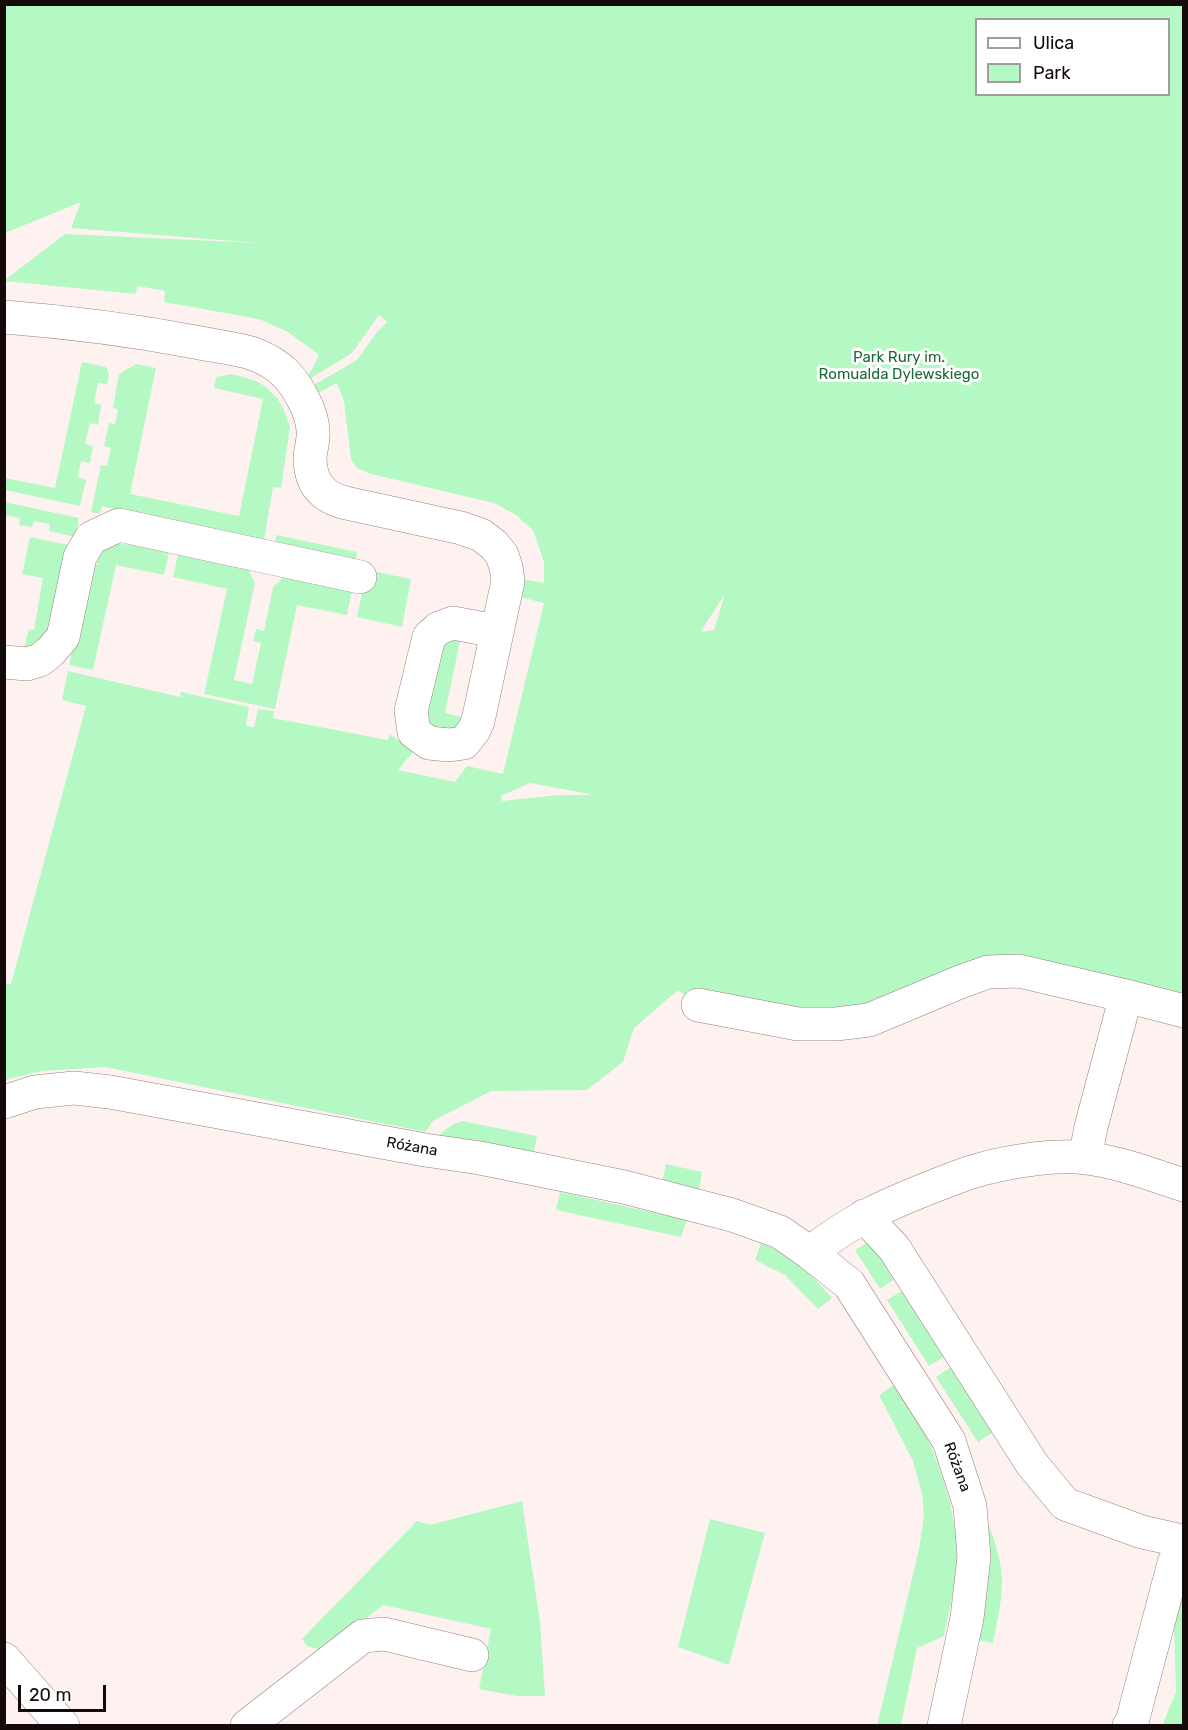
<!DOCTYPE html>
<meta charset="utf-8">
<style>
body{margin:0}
#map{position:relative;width:1188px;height:1730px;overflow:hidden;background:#fdf2f0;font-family:Rubik,sans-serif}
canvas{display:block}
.frame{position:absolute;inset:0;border:6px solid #130a09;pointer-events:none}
.legend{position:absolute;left:975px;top:18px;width:195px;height:78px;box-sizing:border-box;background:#fff;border:2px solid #a19d9d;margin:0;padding:8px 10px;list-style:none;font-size:18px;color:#130a09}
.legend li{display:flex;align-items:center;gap:12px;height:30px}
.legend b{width:30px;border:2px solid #a19d9d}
.scale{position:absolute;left:18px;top:1685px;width:88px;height:27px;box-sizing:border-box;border:3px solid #130a09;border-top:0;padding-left:8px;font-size:18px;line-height:21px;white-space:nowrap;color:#130a09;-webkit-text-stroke:4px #fff;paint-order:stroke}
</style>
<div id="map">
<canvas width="1188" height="1730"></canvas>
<div class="frame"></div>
<ul class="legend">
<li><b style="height:8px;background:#fff"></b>Ulica</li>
<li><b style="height:16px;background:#b4f9c3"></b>Park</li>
</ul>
<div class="scale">20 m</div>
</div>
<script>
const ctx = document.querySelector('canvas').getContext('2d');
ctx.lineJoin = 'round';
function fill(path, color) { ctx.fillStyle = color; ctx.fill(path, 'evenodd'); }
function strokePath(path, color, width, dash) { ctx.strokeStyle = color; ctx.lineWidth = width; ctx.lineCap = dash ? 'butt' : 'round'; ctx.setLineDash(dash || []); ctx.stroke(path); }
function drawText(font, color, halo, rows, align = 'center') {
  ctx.font = font + ' Rubik,sans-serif'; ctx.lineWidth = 6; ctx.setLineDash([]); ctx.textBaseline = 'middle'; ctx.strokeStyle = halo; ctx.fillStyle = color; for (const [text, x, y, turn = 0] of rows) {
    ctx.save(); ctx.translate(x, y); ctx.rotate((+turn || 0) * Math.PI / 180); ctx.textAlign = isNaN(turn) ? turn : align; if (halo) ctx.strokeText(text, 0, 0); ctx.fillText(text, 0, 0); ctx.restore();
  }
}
fill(new Path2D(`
 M5,5h1178v989l-78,-20 -4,15 -82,-18 -150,49 -171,-15 -20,-15 -44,38 -11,34 -36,28 -96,1 -58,30 -8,11 -320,-65 -63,4 -37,9 -1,-97 7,1 75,-278 -24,-6 6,-29 112,26 1,-5 68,15 -3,19 8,1 4,-18 16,2 -1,7 115,22 2,-6 23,18 -15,18 57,12 12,-16 36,8 41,-171 -24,-6 2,-18 22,4v-21l-11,-32 -17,-15 -22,-12 -123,-29 -14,-6 -6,-9 -7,-58 -7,-18 -21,11 -4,-8 45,-26 20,-28 10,-10 -8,-7 -27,38 -46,28 13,-26 -31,-23 -29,-13 -95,-17 1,-11 -27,-5 -3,8 -130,-13v-1l60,-46 194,9 -188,-15 10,-26 -76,31zM976,20h192v74h-192zM725,594l-11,36 -13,2v-1zM530,783l60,11v1h-31l-57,6 -1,-5z
 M82,362l24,5 3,7 -2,10 -9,-1 -4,20 7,2 -3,20 -8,-2 -5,21 8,2 -3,17 -9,-2 -3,16 8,3 -6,26 -75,-16v-12l50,10z
 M136,364l20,4 -26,126 109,22 24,-117 -49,-11 2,-11 16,-3 24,7 9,5 13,13 6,11 6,17 -9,61 -8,-1 -10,60 -161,-41 -2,8 -9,-2 10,-47 6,1 4,-18 -7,-2 5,-23 6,1 3,-15 -5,-1 6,-34z
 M4,502l75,16 -4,19 -26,-6 1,-7 -16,-3 -2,6 -13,-2 1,-7 -15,-3z
 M276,535l81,17 -2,15 -80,-17z
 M30,537l43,9 -19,89 -32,20 7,-26 5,1 9,-52 -21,-4z
 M131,539l39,9 -6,27 -48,-10 -23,105 -24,-5 21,-101 7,1c4,-19 14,-23 33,-20z
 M179,550l66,13 10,20 -21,97 18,4 9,-41 -8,-2 3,-12 8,2 9,-44 15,-14 65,12 -6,30 -50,-10 -22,104 -71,-15 23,-105 -54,-12z
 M367,570l44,9 -9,48 -45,-10z
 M447,641h13l-15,72 22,5 -12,16 -27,-6 -5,-13 13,-65z
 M462,1121l75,15 -4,19 -94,-20 14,-11z
 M666,1164l36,8 -3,18 -37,-8z
 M560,1192l127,28 -6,17 -125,-27z
 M873,1239l25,38 -18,12 -25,-39z
 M761,1243c30,12 51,31 71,55l-14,11 -33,-34 -30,-15z
 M905,1289l42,66 -18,11 -42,-66z
 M954,1365l41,66 -17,11 -42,-65z
 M894,1385c12,18 25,35 34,55 16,35 28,76 29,115 0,27 -8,55 -13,81l-27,12 -16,77 -24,1 42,-177 5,-32 -2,-24 -9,-32 -34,-66z
 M522,1501l18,121 5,74h-28l-38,-7 12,-60 -108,-24 -59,46 -17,-5 -5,-7 115,-118 13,4z
 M981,1503c8,24 21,52 21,78 0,21 -5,42 -9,62l-19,-4z
 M710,1519l55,14 -36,132 -51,-18z
 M1183,1585v140l-21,1 14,-34 -2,-69z`), '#b4f9c3');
const minor = new Path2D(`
 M4,317c65,5 128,13 191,25 19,4 41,6 59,12 10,4 23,11 31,19 13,13 27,39 28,57 1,9 -2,18 -3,27 0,26 12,40 36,46l115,25 20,7 13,10 8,10 4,12 2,14 -30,140 -4,9 -10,13 -15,2 -20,-2 -15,-11 -3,-21 18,-74 10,-9 14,-5 43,8
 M4,662l23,2 13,-4 10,-8 13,-15 17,-80 11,-19 28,-13 241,52
 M1126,996l58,15
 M698,1005l100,19h38l33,-4 91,-38 28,-10 31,-1 107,25 -35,131 -6,31
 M4,1102l31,-10 39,-4 36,4 315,58 55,8 144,29 108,28 48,17 30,21 39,31 100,157 21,65 4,51 -7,61 -23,108
 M864,1216l30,32 138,216 33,40 77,28 41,9
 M810,1253c39,-32 78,-49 124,-67 16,-6 32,-13 48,-17 30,-8 74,-15 104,-11 33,4 66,17 98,27
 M4,1659l59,67
 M247,1726l116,-90 21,-2 88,21
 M1129,1726l3,-4 42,-159 10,-22`);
strokePath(minor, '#987f7c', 34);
strokePath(minor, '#fff', 33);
drawText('15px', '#1c6836', '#fff', [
 ["Park Rury im.",899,358],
 ["Romualda Dylewskiego",899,375]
]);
drawText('15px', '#130a09', '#fff', [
 ["Różana",412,1147,10],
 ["Różana",957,1467,70]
]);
</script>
